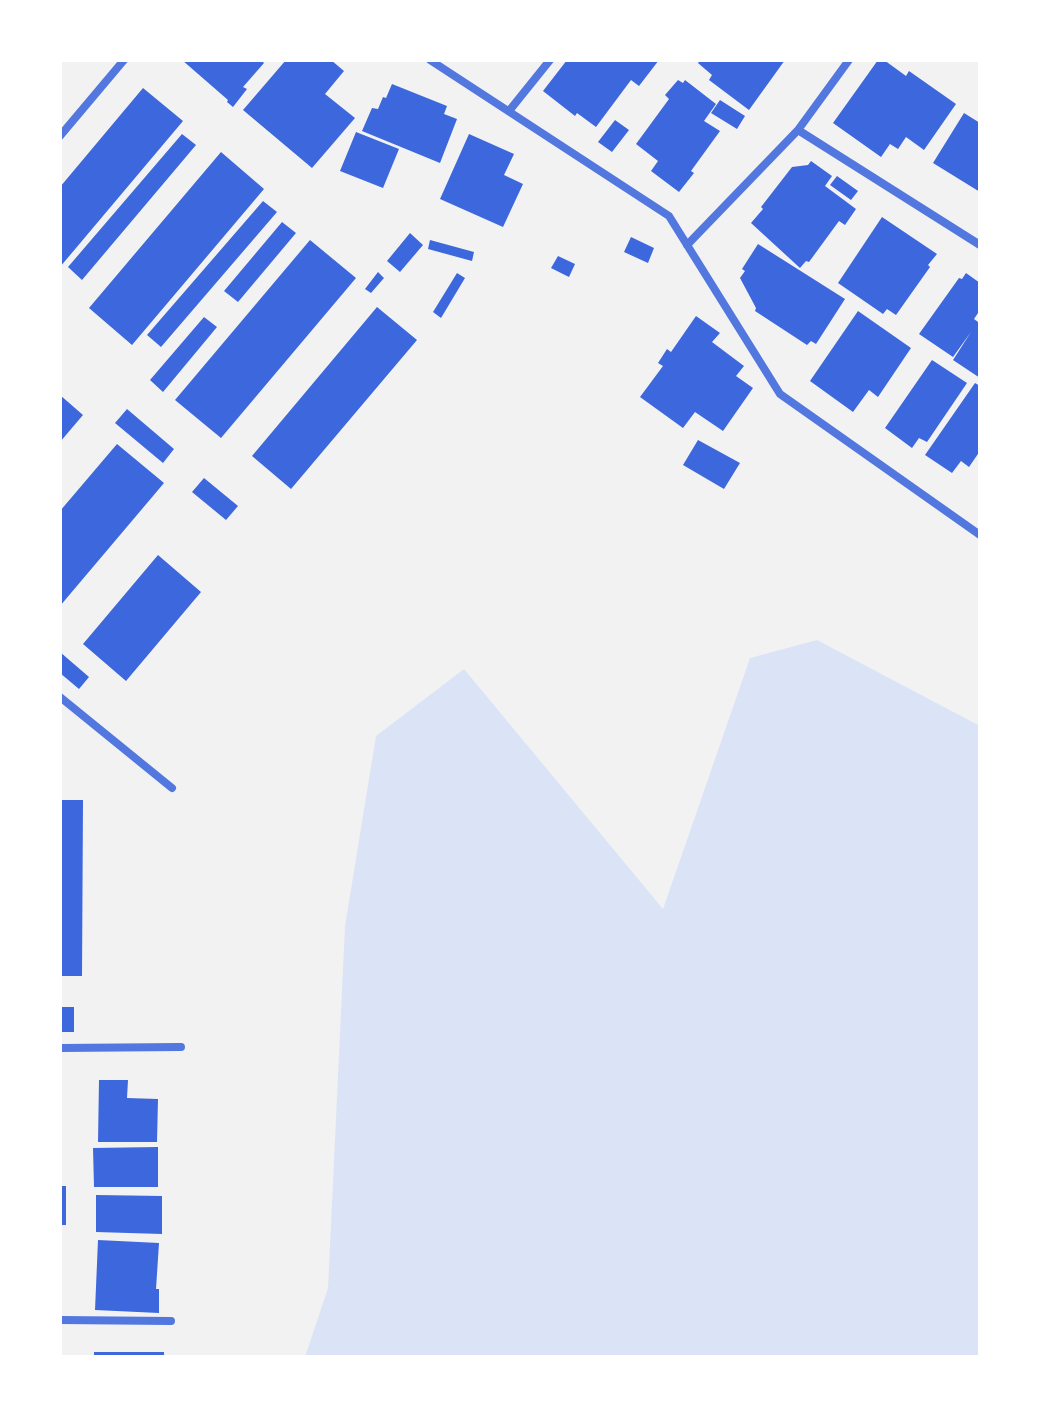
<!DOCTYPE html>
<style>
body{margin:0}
#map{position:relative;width:1040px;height:1417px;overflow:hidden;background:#f2f2f2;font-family:Mulish,sans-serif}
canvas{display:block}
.frame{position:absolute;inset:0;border:62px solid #fff;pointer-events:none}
</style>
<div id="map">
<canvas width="1040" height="1417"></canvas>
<div class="frame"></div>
</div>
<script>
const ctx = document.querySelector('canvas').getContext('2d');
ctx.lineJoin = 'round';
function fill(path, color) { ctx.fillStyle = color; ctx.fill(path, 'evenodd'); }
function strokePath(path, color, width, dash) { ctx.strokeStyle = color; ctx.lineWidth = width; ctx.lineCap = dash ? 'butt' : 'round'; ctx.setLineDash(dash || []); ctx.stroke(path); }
fill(new Path2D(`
 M817,640l163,86v631h-675l23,-69 17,-362 31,-190 88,-67 199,240 87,-251z`), '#dbe4f7');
fill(new Path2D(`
 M182,60h79l3,3 -21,24 4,2 -14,18 -6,-5 1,-2z
 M286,60h45l13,11 -19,23 30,24 -43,50 -69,-58z
 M567,60h92l-20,26 -8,-6 -35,47 -19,-14 -2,3 -32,-25z
 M700,60h85l-36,50 -40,-30 3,-5 -14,-12z
 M878,60h6l22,16 3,-5 47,33 -32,46 -18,-13 -8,12 -8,-5 -9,13 -48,-34z
 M678,80l5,3 2,-3 31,24 -12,17 16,10 -29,40 3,2 -15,19 -28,-21 7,-10 -22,-17 33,-45 -4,-4z
 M392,84l55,22 -3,8 13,5 -17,44 -78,-32 10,-23 6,1 5,-12 3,1z
 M143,88l40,33 -123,146v-80z
 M720,100l25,16 -8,13 -26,-16z
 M964,113l16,10v69l-47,-29z
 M615,120l14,10 -17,22 -14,-10z
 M356,132l43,17 -16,39 -43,-17z
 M182,134l14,11 -114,135 -14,-13z
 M469,134l45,20 -10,21 19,9 -20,43 -63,-28z
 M221,152l43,37 -132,156 -43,-37z
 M811,161l21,15 -7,10 31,23 -11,16 -6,-4 -30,41 -3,-1 -6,7 -49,-45 12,-14 -2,-2 31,-40 16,-2z
 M837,176l21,15 -7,9 -21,-15z
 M263,201l14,11 -116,135 -14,-12z
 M882,217l55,37 -9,11 2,2 -34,48 -9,-6 -4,5 -45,-31z
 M282,222l14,11 -58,69 -14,-11z
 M410,233l13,12 -23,27 -13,-11z
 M631,237l23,11 -6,15 -24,-11z
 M310,240l46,38 -135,160 -46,-38z
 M430,240l44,12 -2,9 -44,-12z
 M758,244l87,55 -29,45 -5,-3 -4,4 -52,-34 1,-3 -16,-30 5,-7 -3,-2z
 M558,256l17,8 -6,13 -18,-9z
 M378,272l6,6 -13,15 -6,-4z
 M457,273l8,5 -24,40 -8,-6z
 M966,273l14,10v27l-6,9 4,3 2,-4v60l-27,-18 18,-28 -18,25 -34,-23 40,-56 3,1z
 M377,307l40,33 -126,149 -39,-33z
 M858,311l53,37 -33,49 -9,-7 -16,22 -43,-31z
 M696,316l24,17 -8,9 32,24 -8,10 17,12 -30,43 -28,-19 -12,16 -43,-31 23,-31 -5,-3 9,-14 4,3z
 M204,317l13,10 -54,65 -13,-12z
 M932,360l35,23 -40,59 -8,-4 -7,10 -27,-20z
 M975,383l5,3v65l-11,16 -8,-6 -9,12 -27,-18z
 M60,395l23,20 -23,27z
 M127,409l47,40 -11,14 -48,-40z
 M698,440l42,23 -16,26 -41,-24z
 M117,444l47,39 -104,123v-95z
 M204,478l34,28 -12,14 -34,-28z
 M158,555l43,37 -75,89 -43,-37z
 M60,652l29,25 -10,12 -19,-16z
 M60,800h23l-1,176h-22z
 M60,1007h14v25h-14z
 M99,1080h29l-1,18 31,1 -1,43h-59z
 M158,1147v40h-64l-1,-39z
 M60,1186h6v39h-6z
 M96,1195l66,1v38l-66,-2z
 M98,1240l61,3 -3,46h3v24l-64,-3z
 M94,1352h70v5h-70z`), '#3d67dc');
strokePath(new Path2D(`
 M430,60l239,156 111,178 200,141
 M509,111l41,-51
 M798,130l182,115
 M60,136l64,-76
 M687,245l111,-115 51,-70
 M60,697l112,91
 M60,1048l121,-1
 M60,1320l111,1`), '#5277de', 8);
</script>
